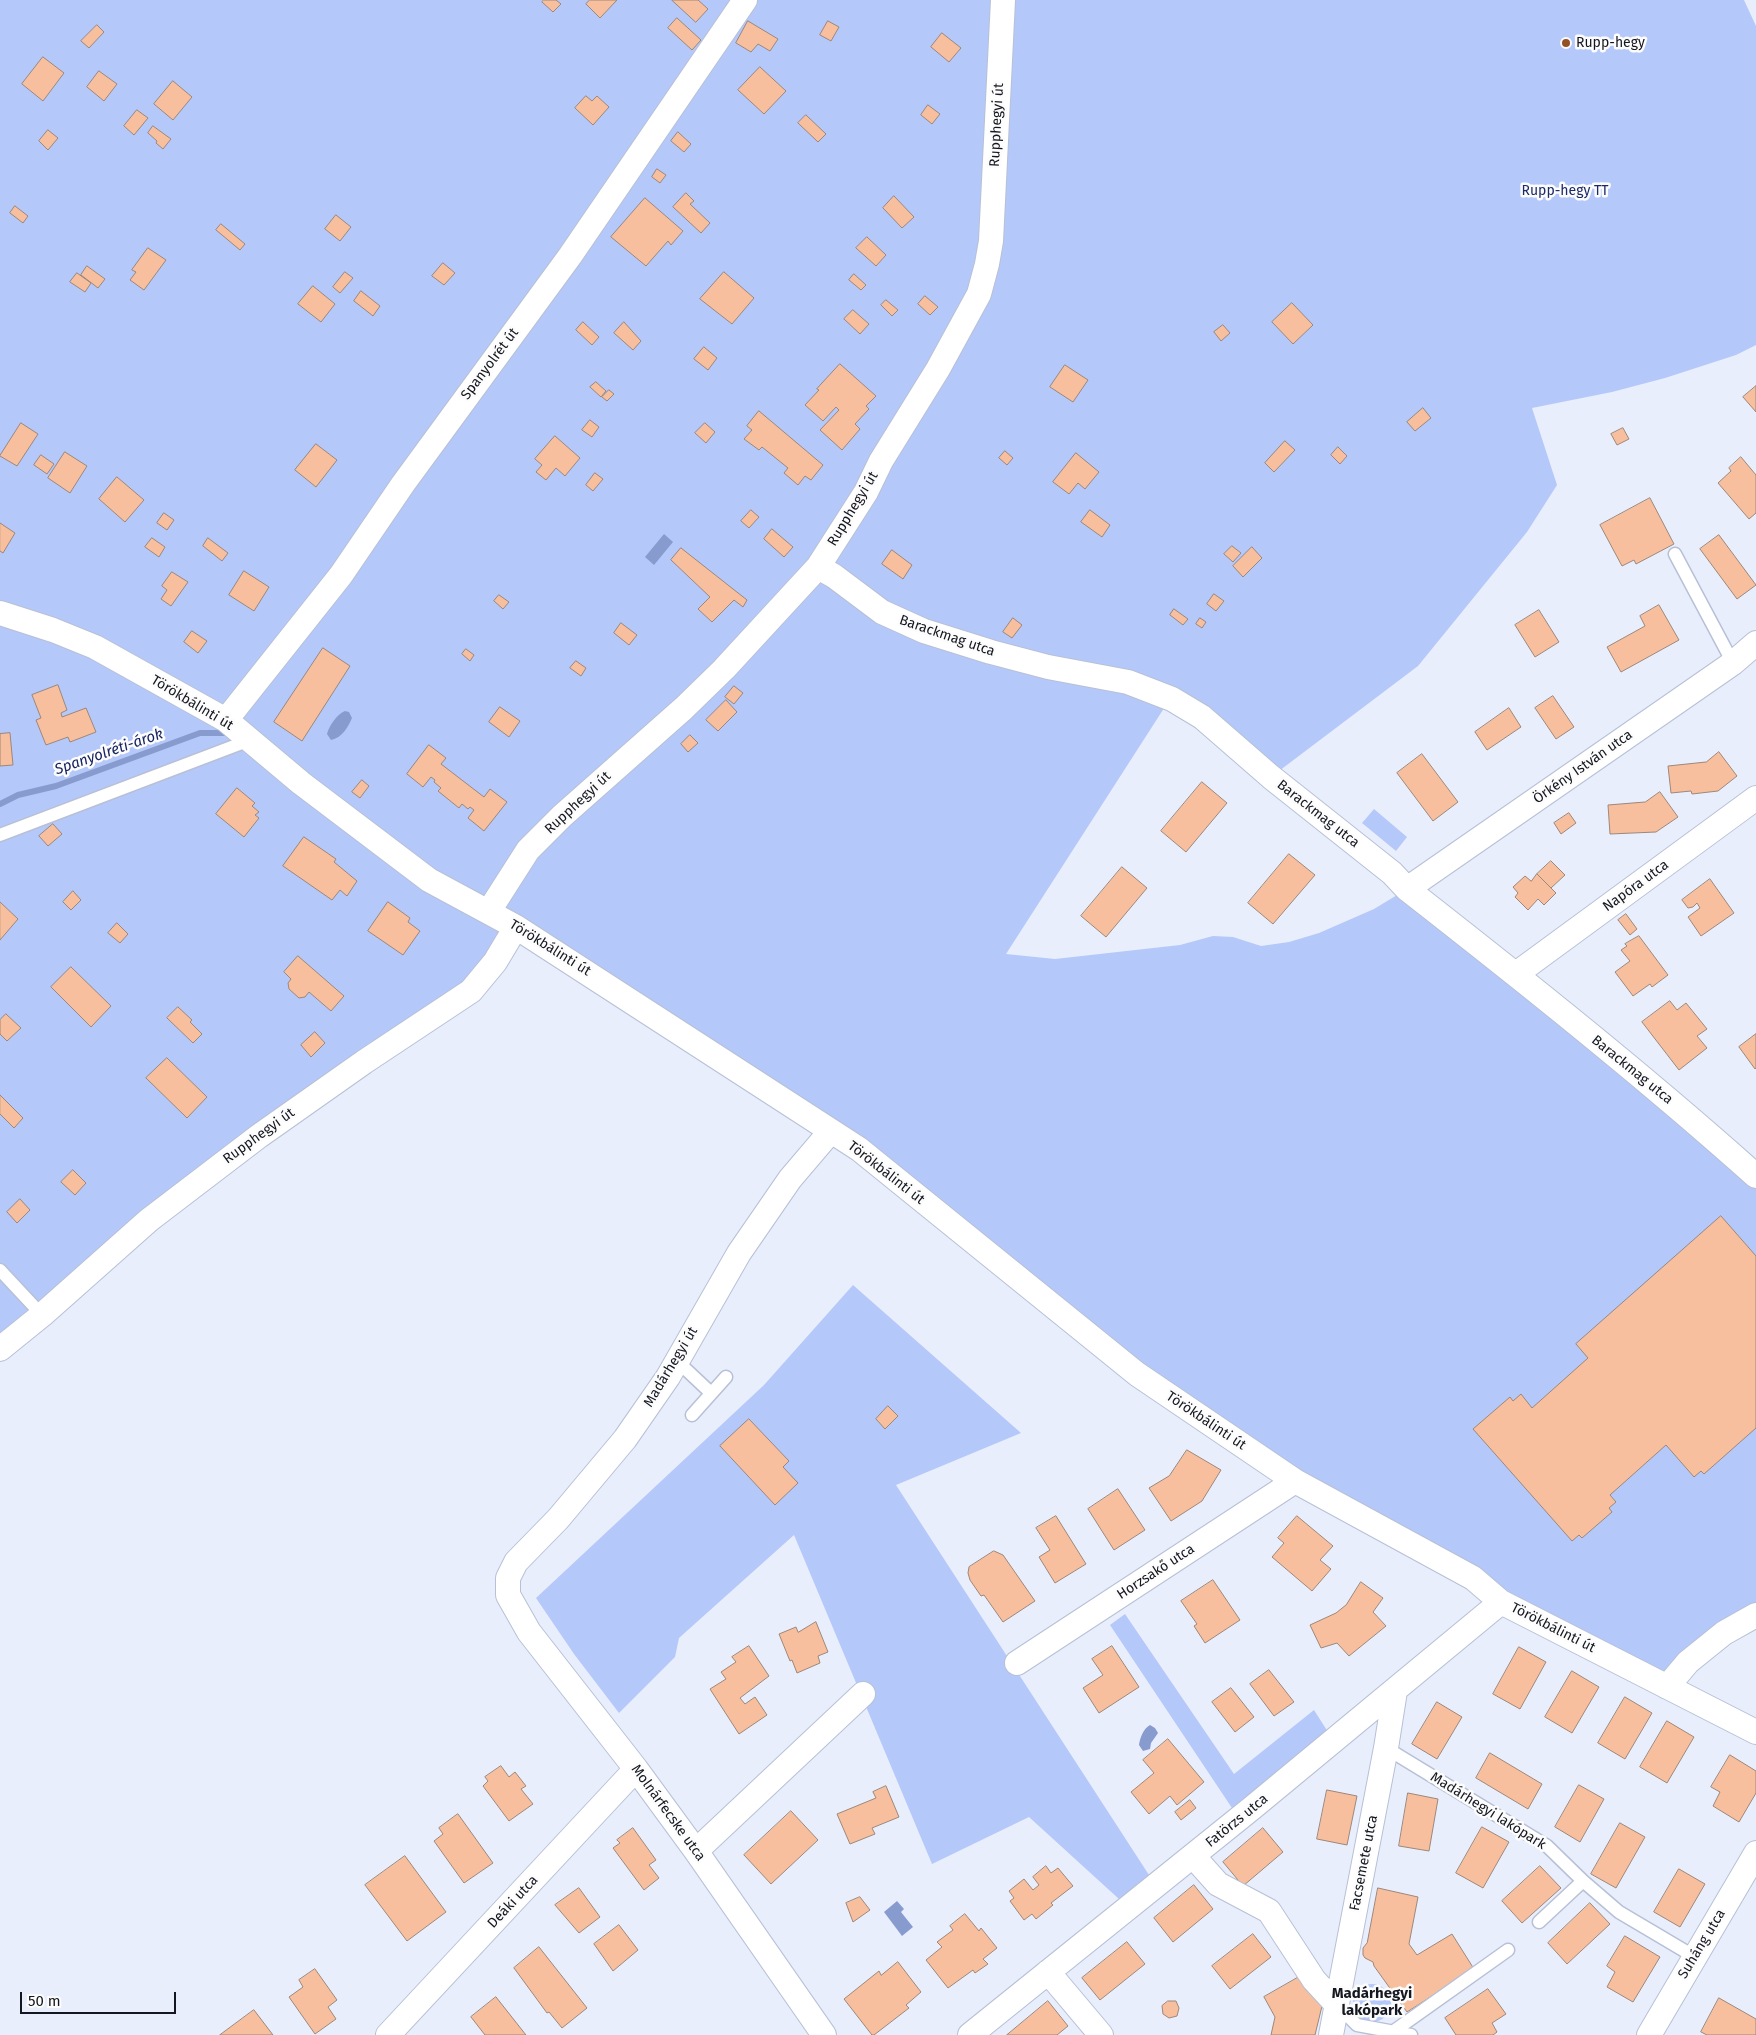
<!DOCTYPE html>
<meta charset="utf-8">
<style>
body{margin:0}
#map{position:relative;width:1756px;height:2035px;overflow:hidden;background:#e9eefc;font-family:"Fira Sans",sans-serif}
canvas{display:block}
.scale{position:absolute;left:20px;top:1992px;width:156px;height:22px;box-sizing:border-box;border:2px solid #14171f;border-top:0;padding-left:6px;font-size:15px;line-height:18px;white-space:nowrap;color:#14171f;-webkit-text-stroke:4px #fcfcfc;paint-order:stroke}
</style>
<div id="map">
<canvas width="1756" height="2035"></canvas>
<div class="scale">50 m</div>
</div>
<script>
const ctx = document.querySelector('canvas').getContext('2d');
ctx.lineJoin = 'round';
function fill(path, color) { ctx.fillStyle = color; ctx.fill(path, 'evenodd'); }
function strokePath(path, color, width, dash) { ctx.strokeStyle = color; ctx.lineWidth = width; ctx.lineCap = dash ? 'butt' : 'round'; ctx.setLineDash(dash || []); ctx.stroke(path); }
function drawText(font, color, halo, rows, align = 'center') {
  ctx.font = font + ' "Fira Sans",sans-serif'; ctx.lineWidth = 5; ctx.setLineDash([]); ctx.textBaseline = 'middle'; ctx.strokeStyle = halo; ctx.fillStyle = color; for (const [text, x, y, turn = 0] of rows) {
    ctx.save(); ctx.translate(x, y); ctx.rotate((+turn || 0) * Math.PI / 180); ctx.textAlign = isNaN(turn) ? turn : align; if (halo) ctx.strokeText(text, 0, 0); ctx.fillText(text, 0, 0); ctx.restore();
  }
}
fill(new Path2D(`
 M0,0h1744l12,26v319l-20,10 -71,23 -53,14 -80,16 25,77 -30,47 -109,134 -147,111 -16,-4 -60,-45 -27,-26 -162,252 49,5 125,-14 33,-9 20,1 28,9 28,-4 30,-9 55,-24 33,-20 349,287v439l-89,72 -372,-206 -436,-332 -343,-222 -21,35 -495,387z
 M1374,809l33,28 -11,14 -34,-28z
 M853,1285l168,148 -125,52 253,390 -30,24 -90,-82 -97,47 -138,-329 -115,103 -4,19 -56,56 -45,-59 -38,-56 228,-213z
 M1125,1614l109,160 80,-64 14,22 -96,76 -122,-183z
 M1353 2003a19 19 0 1 1 38 0a19 19 0 1 1-38 0Z`), '#b5c8fa');
fill(new Path2D(`
 M664,534l9,8 -19,23 -9,-8z
 M345,711l4,1 3,6c-4,9 -10,20 -21,22l-4,-6c2,-8 10,-20 18,-23z
 M1150,1725l5,3 3,5 -7,10 -1,6 -7,2 -4,-6c1,-7 4,-16 11,-20z
 M897,1901l7,8 -3,3 12,15 -11,9 -18,-24z`), '#889bcf');
strokePath(new Path2D(`
 M0,804l18,-9 38,-9 144,-53h27`), '#889bcf', 6);
const building = new Path2D(`
 M544,0h12l5,4 -8,8 -11,-10z
 M590,0h27l-17,18 -14,-14z
 M672,0h26l10,9 -12,13z
 M677,18l24,22 -9,10 -24,-22z
 M748,21l30,18 -8,12 -12,-7 -7,8 -15,-9z
 M828,21l11,6 -8,14 -11,-6z
 M97,25l7,7 -15,16 -8,-7z
 M942,33l19,15 -12,14 -18,-15z
 M43,57l21,16 -21,28 -21,-17z
 M760,67l26,24 -22,23 -26,-24z
 M99,71l18,13 -13,17 -17,-14z
 M173,81l19,16 -19,23 -19,-16z
 M586,96l6,5 5,-5 12,11 -16,18 -18,-17z
 M928,105l12,9 -8,10 -11,-9z
 M137,110l11,8 -14,17 -10,-9z
 M806,115l20,19 -8,8 -20,-19z
 M153,126l18,13 -8,10 -7,-6 1,-2 -9,-8z
 M48,130l10,8 -10,12 -9,-9z
 M678,132l13,12 -7,8 -13,-11z
 M657,169l9,6 -6,8 -8,-6z
 M686,193l8,8 -4,3 20,19 -9,10 -28,-26z
 M894,196l20,21 -12,11 -19,-20z
 M645,198l38,33 -12,14 -3,-4 -22,25 -35,-29z
 M15,206l13,10 -5,7 -13,-10z
 M336,215l15,12 -11,14 -15,-12z
 M221,224l24,20 -5,6 -24,-20z
 M867,237l19,18 -10,11 -20,-18z
 M148,248l18,12 -22,30 -14,-10 6,-8 -4,-2z
 M443,263l12,10 -11,12 -12,-9z
 M87,266l18,13 -7,9 -17,-13z
 M345,272l8,6 -13,15 -7,-6z
 M724,272l30,26 -22,26 -32,-25z
 M77,273l14,10 -6,9 -15,-10z
 M854,274l12,11 -5,5 -12,-10z
 M313,286l22,18 -14,18 -23,-18z
 M361,291l19,15 -7,10 -19,-15z
 M925,296l13,11 -8,8 -12,-11z
 M886,300l12,10 -6,6 -11,-11z
 M1292,303l21,22 -20,19 -21,-22z
 M853,310l16,14 -9,10 -16,-15z
 M583,322l16,15 -7,8 -16,-15z
 M624,322l17,19 -8,9 -19,-17z
 M1223,325l7,8 -9,8 -7,-9z
 M704,347l13,11 -9,12 -14,-11z
 M840,364l36,32 -10,10 3,3 -14,15 5,5 -18,21 -22,-20 19,-20 -3,-3 -13,14 -18,-16 14,-15 -2,-1z
 M1065,365l23,15 -15,22 -23,-15z
 M596,382l10,9 -5,6 -11,-10z
 M1756,386v26l-13,-15z
 M609,390l5,4 -7,7 -5,-4z
 M1423,408l8,10 -16,13 -8,-9z
 M759,411l64,54 -12,15 -6,-4 -7,9 -14,-12 4,-5 -26,-21 -3,3 -15,-11 8,-9 -5,-4z
 M590,420l9,7 -7,10 -10,-7z
 M21,423l17,11 -21,32 -17,-10z
 M705,423l10,9 -9,11 -11,-10z
 M1623,428l6,11 -12,6 -6,-11z
 M555,436l25,22 -15,18 -9,-8 -10,12 -10,-8 6,-7 -7,-6z
 M1285,441l10,9 -21,22 -9,-9z
 M316,444l21,16 -21,27 -21,-17z
 M1338,447l9,9 -7,8 -9,-9z
 M1005,451l8,7 -6,7 -8,-7z
 M65,452l22,14 -17,27 -22,-15z
 M1076,453l23,19 -14,17 -7,-6 -9,11 -16,-12z
 M41,455l13,9 -7,10 -13,-9z
 M1741,457l15,18v38l-7,6 -31,-36 13,-12 -2,-3z
 M595,473l8,6 -10,12 -7,-6z
 M117,477l27,23 -19,22 -26,-23z
 M1650,498l24,46 -38,20 -2,-4 -12,6 -22,-41z
 M751,510l8,7 -10,11 -8,-7z
 M1090,510l20,15 -8,12 -21,-15z
 M164,513l10,7 -7,10 -10,-7z
 M0,523l15,10 -12,20 -3,-2z
 M772,529l21,18 -9,10 -20,-18z
 M1719,535l37,50 -19,14 -37,-50z
 M152,538l13,9 -6,10 -14,-10z
 M208,538l20,15 -6,8 -19,-15z
 M1232,546l9,7 -8,9 -9,-8z
 M1252,547l10,11 -19,19 -10,-11z
 M681,548l66,52 -4,7 -9,-7 -22,22 -14,-13 12,-12 -39,-37z
 M892,550l20,15 -9,14 -21,-15z
 M244,571l25,16 -15,24 -25,-16z
 M172,572l16,10 -17,24 -10,-7 6,-9 -5,-4z
 M1214,594l10,7 -8,10 -9,-7z
 M499,595l10,7 -6,7 -9,-8z
 M1659,605l20,35 -58,32 -14,-25 38,-21 -5,-10z
 M1174,609l14,10 -5,6 -13,-10z
 M1539,610l20,32 -24,15 -20,-32z
 M1013,618l9,7 -10,13 -9,-6z
 M1200,618l6,4 -4,6 -6,-4z
 M621,623l16,12 -8,10 -15,-12z
 M192,631l15,10 -9,12 -14,-11z
 M323,648l27,18 -48,75 -28,-19z
 M466,649l8,6 -4,6 -8,-7z
 M576,661l10,7 -5,8 -11,-8z
 M58,685l9,25 -6,3 1,4 24,-9 10,24 -26,10 -2,-5 -22,8 -10,-25 5,-2 -9,-23z
 M734,686l9,7 -9,11 -9,-7z
 M1553,696l21,31 -18,12 -21,-31z
 M726,700l11,12 -19,19 -12,-11z
 M500,707l20,14 -11,16 -20,-15z
 M1509,708l12,19 -34,23 -12,-18z
 M10,733l3,32 -13,1v-32z
 M690,735l8,8 -10,9 -7,-8z
 M429,745l17,13 -5,6 43,33 6,-8 17,13 -23,29 -16,-13 6,-8 -4,-3 -2,2 -6,-5 -3,4 -21,-17 3,-3 -7,-6 1,-2 -4,-3 -8,10 -16,-13z
 M1719,752l18,24 -19,15 -26,3 -1,-3 -20,2 -3,-27 38,-4z
 M1422,754l36,48 -25,19 -36,-48z
 M362,780l7,6 -9,12 -8,-6z
 M1202,782l25,21 -41,49 -25,-21z
 M237,788l18,15 -3,3 7,6 -4,3 4,3 -15,19 -28,-23z
 M1660,792l18,25 -22,15 -46,2 -2,-29 37,-3z
 M1569,813l7,10 -15,11 -7,-11z
 M53,824l9,10 -14,12 -9,-10z
 M304,837l32,22 -2,3 23,19 -10,15 -7,-6 -8,10 -49,-34z
 M1289,854l26,21 -42,49 -25,-21z
 M1551,861l14,14 -14,13 -14,-14z
 M1122,867l25,21 -41,49 -25,-21z
 M1537,874l19,19 -12,12 -6,-6 -10,11 -13,-13 3,-4 -5,-6 12,-11 6,5z
 M1710,879l24,34 -33,23 -13,-19 12,-9 -3,-5 -4,4 -5,1 -6,-8z
 M73,891l8,9 -10,10 -8,-8z
 M0,902l18,17 -18,21z
 M388,902l22,16 -2,4 12,9 -17,24 -35,-24z
 M1626,914l11,15 -7,6 -12,-15z
 M117,923l11,11 -8,9 -12,-10z
 M1639,936l29,39 -16,12 -2,-3 -17,12 -18,-24 15,-11 -9,-11 6,-4 -2,-2z
 M298,956l46,40 -13,15 -22,-19 -4,5 -6,1 -10,-9 -1,-6 3,-4 -7,-7z
 M71,967l40,39 -20,21 -40,-40z
 M1670,1001l7,9 9,-7 21,26 -10,7 10,12 -28,22 -37,-48z
 M178,1007l14,13 -2,2 12,12 -9,9 -26,-25z
 M6,1014l15,14 -14,13 -7,-7v-14z
 M315,1032l10,11 -14,14 -10,-12z
 M1756,1034v34l-1,1 -16,-22z
 M167,1058l40,39 -20,21 -41,-40z
 M0,1095l23,23 -9,10 -14,-14z
 M73,1170l13,13 -11,12 -14,-13z
 M20,1199l10,11 -13,13 -10,-11z
 M1721,1216l35,40v172l-52,46 -3,-3 -7,6 -28,-32 -56,50 6,7 -7,6 3,4 -30,26 -3,-3 -7,6 -99,-112 37,-32 3,4 8,-7 11,14 56,-50 -12,-14z
 M888,1406l10,10 -13,13 -9,-10z
 M749,1419l40,42 -6,6 15,16 -23,22 -55,-59z
 M1187,1450l34,20 -19,31 -31,20 -22,-33 20,-12z
 M1118,1489l27,41 -31,20 -26,-41z
 M1056,1516l30,48 -31,19 -16,-26 11,-7 -14,-22z
 M1297,1516l36,30 -13,14 11,9 -19,22 -40,-34 12,-14 -6,-5z
 M994,1551l9,4 32,46 -32,21 -19,-27 -3,1 -11,-16 -2,-7 1,-6z
 M1213,1580l27,40 -35,23 -11,-17 3,-2 -16,-23z
 M1361,1582l22,16 -10,14 13,14 -37,30 -12,-13 -16,5 -11,-23 26,-12 10,-8z
 M816,1622l12,30 -10,4 2,7 -23,10 -5,-13 -2,1 -11,-27 17,-7 2,5z
 M749,1646l20,30 -29,22 5,6 10,-7 12,18 -28,19 -29,-45 16,-10 -5,-7 15,-10 -4,-5z
 M1112,1646l27,41 -40,26 -16,-25 20,-13 -11,-16z
 M1519,1647l27,15 -26,47 -27,-15z
 M1269,1670l25,32 -20,14 -24,-32z
 M1572,1671l27,16 -27,46 -27,-16z
 M1231,1688l23,29 -19,15 -23,-30z
 M1625,1697l27,16 -27,46 -27,-16z
 M1437,1702l25,15 -25,42 -25,-15z
 M1667,1721l27,16 -27,46 -27,-16z
 M1168,1739l36,43 -27,23 -7,-9 -21,18 -18,-22 23,-19 -11,-13z
 M1490,1753l52,31 -14,25 -52,-31z
 M1730,1755l26,16v22l-17,29 -26,-16 7,-14 -9,-5z
 M501,1766l8,11 6,-5 11,14 -5,3 12,15 -24,17 -26,-35 5,-5 -3,-4z
 M1579,1785l25,14 -24,43 -25,-15z
 M886,1786l13,31 -27,11 3,6 -25,10 -13,-30 39,-16 -3,-6z
 M1327,1790l30,6 -10,49 -30,-6z
 M1408,1793l30,6 -9,52 -30,-5z
 M1190,1800l6,8 -15,12 -6,-8z
 M791,1811l27,29 -47,44 -27,-29z
 M458,1814l35,49 -29,20 -30,-42 9,-7 -4,-6z
 M1620,1823l25,14 -29,51 -25,-14z
 M1482,1827l27,15 -26,46 -27,-15z
 M633,1828l23,32 -7,5 10,13 -15,12 -31,-42 7,-5 -3,-3z
 M1263,1828l20,24 -40,34 -20,-24z
 M405,1856l41,56 -39,29 -42,-56z
 M1046,1866l5,7 7,-5 15,18 -22,17 2,2 -17,14 -4,-5 -8,6 -14,-19 4,-3 -5,-7 15,-12 9,11 6,-5 -6,-8z
 M1540,1866l21,22 -39,35 -20,-22z
 M1679,1869l26,15 -25,43 -26,-15z
 M1194,1885l19,24 -40,33 -19,-24z
 M579,1888l21,29 -21,16 -24,-28z
 M1378,1888l40,9 -9,47 8,11 35,-21 22,35 -67,43 -33,-46 -1,-4 -8,-4 -2,-3v-7l4,-5z
 M860,1897l10,13 -17,12 -7,-19z
 M1590,1903l20,21 -43,40 -19,-21z
 M965,1914l14,17 2,-3 16,20 -14,11 5,5 -13,9 -2,-3 -25,18 -22,-28 16,-13 -5,-5 16,-12 -3,-4z
 M619,1925l19,25 -25,21 -19,-27z
 M1253,1934l18,23 -41,32 -18,-23z
 M1625,1936l35,21 -27,45 -26,-15 8,-15 -8,-6z
 M1127,1942l18,22 -45,36 -18,-22z
 M539,1947l48,61 -25,20 -13,-16 -2,1 -33,-45z
 M898,1962l23,30 -15,13 3,3 -35,27h-2l-28,-36 35,-28 2,4z
 M315,1969l22,31 -9,7 8,12 -21,15 -26,-37 14,-10 -4,-7z
 M1299,1977l8,14 5,2 10,13 -7,29h-44l4,-18 -11,-20z
 M1488,1989l18,25 -14,9 5,9 -4,3h-37l-11,-17z
 M496,1997l30,38h-41l-14,-18z
 M1719,1998l37,21v16h-49l-6,-3z
 M1048,2001l20,25 -11,9h-50z
 M1168,2001h8l3,7 -2,8 -8,2 -6,-4 -1,-8z
 M254,2010l19,25h-53z`);
fill(building, '#f7bf9d');
strokePath(building, '#9d877a', 1);
const lane = new Path2D(`
 M1675,554l58,109
 M0,835l250,-95
 M0,1270l42,45
 M677,1361l34,32
 M692,1415l34,-38
 M1386,1748l161,98 36,35 36,31 76,45
 M1539,1922l44,-41
 M1337,2005l20,20 54,10
 M1394,2031l114,-81`);
const street = new Path2D(`
 M818,567l16,9 48,36 42,19 67,21 57,15 80,15 44,17 30,18 69,60 121,96 15,16c119,93 237,187 349,287
 M0,613l53,17 42,17 131,73 75,63 128,97 87,47 343,222 278,225 158,107 178,97 28,24 255,130
 M226,720l115,-145 62,-91 167,-228 175,-256
 M1407,889l326,-226 23,-20
 M489,911l39,-61 34,-34 122,-108 40,-39 94,-102 48,-75 15,-31 57,-92 41,-75 8,-30 4,-23 12,-241
 M1516,974l240,-176
 M0,1349l42,-34 107,-95 110,-84 105,-74 107,-71 24,-29 21,-35
 M1017,1663l278,-182
 M1667,1687l21,-25 36,-29 32,-18
 M696,1851l167,-157
 M1193,1856l25,28 51,27 45,69 23,25
 M1048,1972l53,63
 M388,2035l248,-266
 M824,2035l-128,-184 -60,-82 -107,-137 -21,-37v-17l8,-16 42,-43 67,-80 43,-62 71,-124 51,-74 40,-47
 M970,2035l282,-227 249,-206
 M1331,2035l55,-287 9,-57
 M1649,2035l107,-182`);
strokePath(lane, '#b7c0d6', 15);
strokePath(street, '#b7c0d6', 26);
strokePath(lane, '#fff', 12);
strokePath(street, '#fff', 24);
for (const [x, y, r, color] of [
 [1566,43,5,"#945121"]
]) { const dot = new Path2D(); dot.arc(x, y, r, 0, 2 * Math.PI); ctx.fillStyle = color; ctx.fill(dot); strokePath(dot, '#fcfcfc', 2); }
drawText('14px', '#14171f', '#fcfcfc', [
 ["Rupp-hegy",1576,43]
], 'left');
drawText('14px', '#14171f', '#fcfcfc', [
 ["Rupphegyi út",997,125,-87],
 ["Spanyolrét út",490,364,-53],
 ["Rupphegyi út",853,509,-59],
 ["Barackmag utca",947,636,19],
 ["Törökbálinti út",192,703,31],
 ["Örkény István utca",1583,767,-35],
 ["Rupphegyi út",578,803,-43],
 ["Barackmag utca",1318,814,38],
 ["Napóra utca",1636,886,-36],
 ["Törökbálinti út",550,948,32],
 ["Barackmag utca",1632,1070,39],
 ["Rupphegyi út",259,1136,-36],
 ["Törökbálinti út",886,1173,38],
 ["Madárhegyi út",671,1367,-59],
 ["Törökbálinti út",1206,1421,34],
 ["Horzsakő utca",1156,1572,-33],
 ["Törökbálinti út",1553,1628,27],
 ["Madárhegyi lakópark",1488,1811,32],
 ["Molnárfecske utca",668,1813,54],
 ["Fatörzs utca",1237,1821,-39],
 ["Facsemete utca",1364,1863,-79],
 ["Deáki utca",513,1902,-47],
 ["Suháng utca",1702,1944,-59]
]);
drawText('14px', '#1b2a68', '#fcfcfc', [
 ["Rupp-hegy TT",1565,191]
]);
drawText('italic 15px', '#162360', '#fcfcfc', [
 ["Spanyolréti-árok",109,752,-19]
]);
drawText('bold 15px', '#14171f', '#fcfcfc', [
 ["Madárhegyi",1372,1994],
 ["lakópark",1372,2011]
]);
</script>
